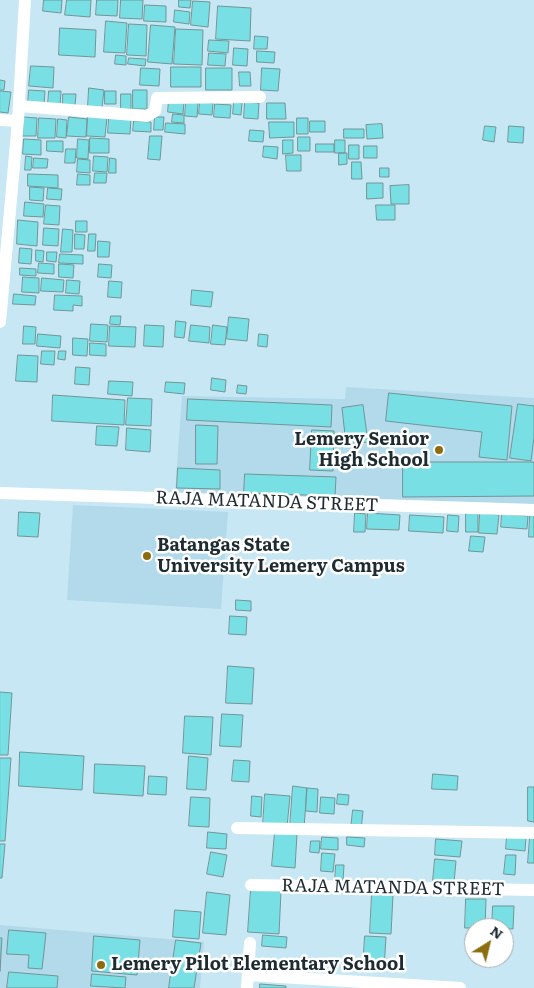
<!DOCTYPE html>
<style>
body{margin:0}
#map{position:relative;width:534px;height:988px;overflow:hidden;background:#c7e7f4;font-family:Literata,serif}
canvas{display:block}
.north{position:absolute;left:464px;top:918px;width:50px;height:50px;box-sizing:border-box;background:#fff;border:1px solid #a5aaac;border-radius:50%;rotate:36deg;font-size:14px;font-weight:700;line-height:20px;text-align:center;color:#1e2b30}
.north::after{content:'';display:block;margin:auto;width:18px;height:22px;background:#8b6d0e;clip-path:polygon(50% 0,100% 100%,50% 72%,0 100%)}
</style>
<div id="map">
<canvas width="534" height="988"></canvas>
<div class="north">N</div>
</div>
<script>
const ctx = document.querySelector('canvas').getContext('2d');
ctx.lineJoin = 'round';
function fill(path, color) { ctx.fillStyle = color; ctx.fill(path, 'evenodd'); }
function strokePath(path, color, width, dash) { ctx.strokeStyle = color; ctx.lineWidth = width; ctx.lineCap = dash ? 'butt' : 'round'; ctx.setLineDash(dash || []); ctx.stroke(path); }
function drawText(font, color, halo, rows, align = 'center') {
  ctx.font = font + ' Literata,serif'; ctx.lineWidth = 5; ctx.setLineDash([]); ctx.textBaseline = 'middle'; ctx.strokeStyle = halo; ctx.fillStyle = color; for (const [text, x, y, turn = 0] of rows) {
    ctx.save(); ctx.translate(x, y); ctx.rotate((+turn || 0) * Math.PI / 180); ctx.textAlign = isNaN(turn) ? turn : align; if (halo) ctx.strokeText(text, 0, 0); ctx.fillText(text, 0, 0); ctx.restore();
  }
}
fill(new Path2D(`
 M346,387l188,11v106l-359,-11 7,-97 163,3z
 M73,505l155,7 -7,97 -154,-9z
 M0,925l204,17 -4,46h-200z`), '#b2daeb');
const building = new Path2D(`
 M44,0h18l-1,13 -18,-2z
 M67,0h24l-1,17 -25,-2z
 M97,0h21l-1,16 -21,-1z
 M121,0h22l-1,19 -22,-1z
 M179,0h12l-1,8 -11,-1z
 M193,1l17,1 -2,25 -17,-2z
 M145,5l21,1v16l-22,-1z
 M218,6l33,2 -1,33 -34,-2z
 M175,10l15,2 -1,12 -15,-2z
 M106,21l21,2 -2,30 -21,-1z
 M129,24l18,1 -1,31 -19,-1z
 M151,25l24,2 -3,37 -24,-2z
 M60,28l36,2 -1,27 -36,-2z
 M176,29l27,1 -1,35 -28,-1z
 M255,36l13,1 -1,12h-13z
 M209,40l20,1 -1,12 -20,-2z
 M234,48l14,1 -1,17 -14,-1z
 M257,51l18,1 -1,11 -17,-1z
 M209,53l17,1 -1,12 -17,-1z
 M116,55l10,1v9l-11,-1z
 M129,58l17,1 -1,7 -17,-2z
 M31,66l23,1 -1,21 -24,-2z
 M171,67h30v20h-30z
 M141,68l19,1 -1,17 -19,-1z
 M206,68h26v22h-26z
 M262,68l18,1 -2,22 -17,-1z
 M239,72h11l1,14h-11z
 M0,80l5,1 -1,9h-4z
 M89,88l15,2 -2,18 -14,-1z
 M29,90l16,1 -1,14 -16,-1z
 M133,90h14v19h-14z
 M0,91l11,1 -3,21 -8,-1z
 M49,91h12l-1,15 -12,-1z
 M105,91h11v13h-11z
 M63,94h13l-1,12h-12z
 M121,94h10v15h-10z
 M169,100l15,1 -1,13 -15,-2z
 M186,102l12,1 -1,14 -12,-1z
 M200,102l13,1 -1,12 -13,-1z
 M234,102l8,1 -1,12 -8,-1z
 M245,102l14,1 -1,16 -14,-1z
 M267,103h18l1,16h-19z
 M215,104l16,1 -1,13 -16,-1z
 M173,114l11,1v8l-12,-1z
 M88,115l19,2 -2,20 -18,-1z
 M24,117l13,1 -1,18h-13z
 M69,117l18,2 -1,18 -19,-1z
 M155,117h9l-1,13h-9z
 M39,118l17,1 -1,19h-17z
 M109,118l22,1 -1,15 -22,-1z
 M297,118h11v16h-11z
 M58,119l9,1 -1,18 -9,-1z
 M134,121l17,1v10l-18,-1z
 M310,121h15v11h-15z
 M269,122h25v15l-24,1z
 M166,123l19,1v10l-20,-2z
 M382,124l1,14 -16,1 -1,-14z
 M485,126l11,1 -2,15 -11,-2z
 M509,126l15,1 -1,16 -15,-1z
 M344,129h20v9h-20z
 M250,130l14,1 -1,11 -14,-1z
 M150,136h12l-2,24 -12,-1z
 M298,137h12v14h-12z
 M90,138l19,1v14h-19z
 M24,139l17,1v15l-18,-1z
 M78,139l11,1 -1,19 -11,-1z
 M283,140h10v13l-10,1z
 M335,140h10v13h-10z
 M47,141h16v11l-16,-1z
 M316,144h18v8h-18z
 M349,145h10v14h-10z
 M264,146l14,1 -1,12 -14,-2z
 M364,146h13v12h-13z
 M66,149h10l-1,14h-10z
 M339,153h8v11l-8,1z
 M286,155h15v16h-14z
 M26,156l6,1 -1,13h-6z
 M94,156l14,1 -1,15 -14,-1z
 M34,158l14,1 -1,9h-14z
 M110,158l6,1v14h-7z
 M78,159l12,1v13l-13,-1z
 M352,162h9l1,17h-10z
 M380,168h9v9h-9z
 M95,173h12l-1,10h-12z
 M28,174l30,1v13l-30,-2z
 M78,174l12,1v10h-13z
 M367,183h16v15l-16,1z
 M409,185v19h-18l-1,-18z
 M30,187l14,1 -1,13 -13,-1z
 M48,188l14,1 -1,11 -14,-1z
 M25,202l19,2 -1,13 -19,-1z
 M46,205l14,1 -1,19 -15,-1z
 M376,205h19v15h-18z
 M18,220l20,2 -1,24 -20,-2z
 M76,221h11v11h-11z
 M44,228l15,1 -1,17 -15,-1z
 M63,229l10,1 -1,22h-11z
 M75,234l10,1 -1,14h-9z
 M89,234h7l-1,17h-7z
 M98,241l12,1 -1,15h-11z
 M20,248l12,1 -1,15 -12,-1z
 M36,250l8,1 -1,11 -7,-1z
 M47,252h10l-1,10 -9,-1z
 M60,254l23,1v9l-24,-1z
 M39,263l15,1v10l-16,-1z
 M59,264l15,1 -1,13 -14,-1z
 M99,264l13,1 -1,13 -13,-1z
 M20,268l16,1v7l-16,-1z
 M23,277l16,1v15l-17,-1z
 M42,278l22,2 -1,12 -22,-1z
 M67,280l13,1 -1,13 -13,-1z
 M109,281l13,1 -1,16 -13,-1z
 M192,290l21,2 -2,15 -20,-2z
 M14,294l22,2 -1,9 -22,-1z
 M55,295l27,1v10l-9,-1v6l-19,-1z
 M111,316h10l-1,9 -10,-1z
 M229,317l20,2 -2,22 -20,-2z
 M176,321l10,1 -2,16 -9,-1z
 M91,324l17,1 -1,17 -17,-1z
 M145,325l19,1 -1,21 -19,-1z
 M191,325l19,2 -1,16 -20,-2z
 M213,325l14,2 -2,18 -14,-1z
 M24,326l12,1 -1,17h-12z
 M110,326l26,1 -1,20 -26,-1z
 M38,334l23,2 -1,12 -23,-2z
 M259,334l9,1 -1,12 -9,-1z
 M73,338l15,1 -1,17 -14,-1z
 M90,343l16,1v12l-16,-1z
 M42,351h13l-1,14 -13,-1z
 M59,351h7l-1,9 -7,-1z
 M18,355l20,1 -1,26 -21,-1z
 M76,367l14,1 -1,17 -14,-1z
 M212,378l14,2 -1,12 -14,-2z
 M109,381l24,1 -1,14 -24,-2z
 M166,382l19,1 -1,11 -19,-2z
 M238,385l9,1 -1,8 -9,-1z
 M389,393l123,13 -5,54 -28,-3 3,-25 -96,-11z
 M53,395l72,5 -1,25 -72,-4z
 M128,398l24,1 -1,27 -25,-1z
 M188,399l144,6 -1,22 -144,-7z
 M518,404l16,2v31l-3,24 -21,-3z
 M363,405l5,37 -22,2 -4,-36z
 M196,425l22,1 -1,38h-21z
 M97,426l22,1 -2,19 -21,-1z
 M127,428l24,2 -1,22 -24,-2z
 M312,430l22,1 -1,40 -23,-1z
 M403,462h131v34l-131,1z
 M178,468l42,2v19l-43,-1z
 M245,474l91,3 -1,19 -91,-3z
 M19,512l21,1 -2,24 -20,-1z
 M355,513l11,1 -1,18h-11z
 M368,513l32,2 -1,15 -32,-1z
 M466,513h12v19h-12z
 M480,513l19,2 -2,19 -18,-1z
 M502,514l26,2 -1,13 -26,-2z
 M410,515l34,2 -1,16 -34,-2z
 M448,515l11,1 -1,16 -11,-1z
 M530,515h4v22h-5z
 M471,536l14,1 -2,15 -14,-1z
 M236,600l15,1v10l-15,-1z
 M230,616l17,1 -1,18 -17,-1z
 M228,666l26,2 -2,36 -26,-1z
 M0,692l12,1 -4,62h-8z
 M222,714l21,1 -2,32 -21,-1z
 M185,716l28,1 -2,38 -28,-2z
 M20,752l64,4 -2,34 -63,-4z
 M189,756l19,2 -2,32 -19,-1z
 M0,758h11l-6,83h-5z
 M234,760l16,1 -1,21 -17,-1z
 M95,764l50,2 -2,30 -49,-3z
 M433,774l25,2 -1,14 -25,-1z
 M149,776l18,1 -1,18 -18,-1z
 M293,786l14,2 -3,40 -14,-1z
 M528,787h6v35l-6,-1z
 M307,788l11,1 -1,23 -11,-1z
 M265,794l25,2 -3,31 -24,-2z
 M338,794l11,1 -1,10 -11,-1z
 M252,796l10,1 -1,20 -10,-1z
 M191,797l19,1 -1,29 -20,-1z
 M321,797l14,1 -1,16 -14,-1z
 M353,810l10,1 -2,19 -10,-1z
 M208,832l19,2 -1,15 -19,-1z
 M275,832l22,2 -2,34 -23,-2z
 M507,836l19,1 -1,14 -19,-2z
 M322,837l16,1v12l-17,-1z
 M347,837l18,1 -1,9 -17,-2z
 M530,837h4v26h-6z
 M436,839l26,2 -2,16 -25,-2z
 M311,841h9l-1,12 -9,-1z
 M0,844h5l-3,34h-2z
 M211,852l16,3 -4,22 -16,-3z
 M322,853l13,1 -2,18 -12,-1z
 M506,855h10l-1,20 -11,-1z
 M435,859l21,2 -2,22 -21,-2z
 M336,865h8l-1,17 -8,-1z
 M251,889l30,2 -2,43 -31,-2z
 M207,892l23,3 -4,40 -23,-2z
 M372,894l21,1 -2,39 -21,-1z
 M466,899h20l-1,29h-20z
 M493,906h21l-1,23 -21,-1z
 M175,910l26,2 -2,27 -26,-2z
 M9,930l37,3 -4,36 -14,-1 1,-13 -22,-1z
 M263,935l24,2 -1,11 -24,-2z
 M94,936l46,4 -3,35 -45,-4z
 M365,936l21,1 -2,32 -21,-2z
 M0,938h2l-2,33z
 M176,940l25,3 -7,45h-25z
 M9,972l49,4 -1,12h-50z
 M92,974l34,3 -1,11 -34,-2z
 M260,984l26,2v2h-26z`);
fill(building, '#78e0e4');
strokePath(building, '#729596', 1);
strokePath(new Path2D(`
 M19,106l128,10 8,-5 2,-13 103,-1
 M0,120l18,1
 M0,322l18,-201 7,-121
 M0,493l534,17
 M237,828l297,5
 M251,885l283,5
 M248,975l212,13
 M247,988l3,-45`), '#fff', 12);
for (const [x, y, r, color] of [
 [439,450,5,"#8b6d0e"],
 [147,556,5,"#8b6d0e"],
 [101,965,5,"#8b6d0e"]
]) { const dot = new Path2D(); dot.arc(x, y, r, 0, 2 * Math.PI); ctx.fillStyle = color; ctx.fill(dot); strokePath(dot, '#fff', 2); }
drawText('bold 18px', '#1e2b30', '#fff', [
 ["Lemery Senior",429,440,"right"],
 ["High School",429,461,"right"],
 ["Batangas State",157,546],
 ["University Lemery Campus",157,567],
 ["Lemery Pilot Elementary School",111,965]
], 'left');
drawText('18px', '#1e2b30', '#fff', [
 ["RAJA MATANDA STREET",267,502,2],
 ["RAJA MATANDA STREET",393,888,1]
]);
</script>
